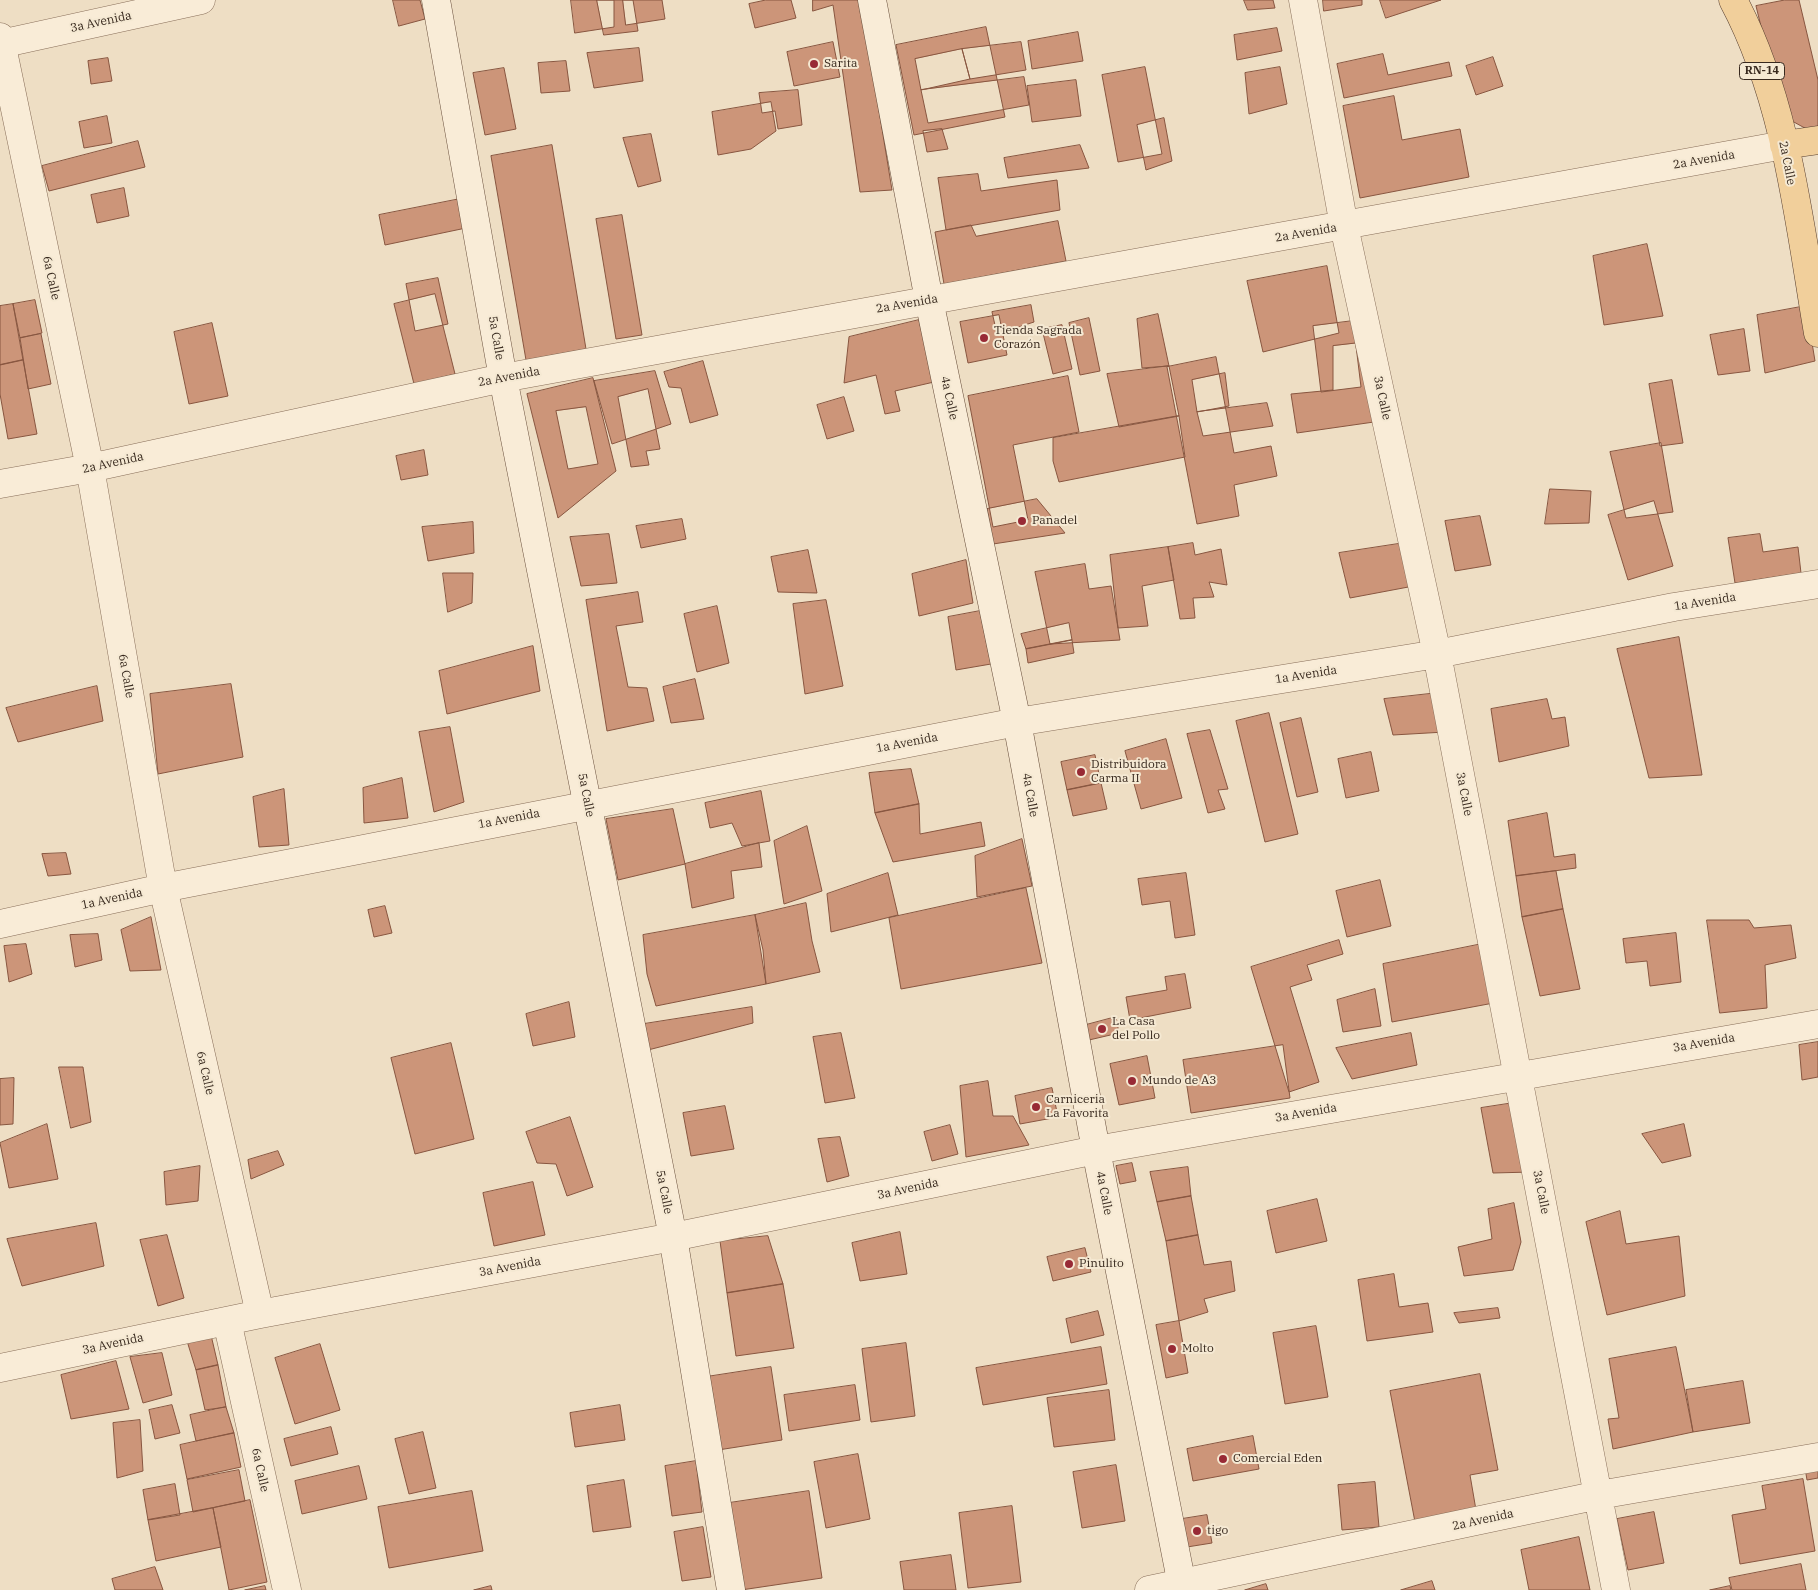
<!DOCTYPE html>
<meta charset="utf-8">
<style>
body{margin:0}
canvas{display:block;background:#eedec4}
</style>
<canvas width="1818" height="1590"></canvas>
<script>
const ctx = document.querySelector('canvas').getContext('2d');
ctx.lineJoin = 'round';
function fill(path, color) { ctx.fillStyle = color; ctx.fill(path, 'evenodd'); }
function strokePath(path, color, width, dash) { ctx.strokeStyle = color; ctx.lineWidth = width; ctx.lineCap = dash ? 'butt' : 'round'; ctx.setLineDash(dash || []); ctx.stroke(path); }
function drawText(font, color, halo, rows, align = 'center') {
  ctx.font = font + ' "IBM Plex Serif",serif'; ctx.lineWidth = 4; ctx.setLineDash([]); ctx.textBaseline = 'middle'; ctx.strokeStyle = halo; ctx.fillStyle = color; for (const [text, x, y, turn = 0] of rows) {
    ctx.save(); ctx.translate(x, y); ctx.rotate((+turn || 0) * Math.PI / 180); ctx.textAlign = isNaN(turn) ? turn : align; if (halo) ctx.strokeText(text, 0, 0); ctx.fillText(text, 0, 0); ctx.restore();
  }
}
const building = new Path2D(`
 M393,0h27l5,19 -26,7z
 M571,0h43v27l-39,6z
 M597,0h36l5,31 -34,4z
 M623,0h39l3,19 -39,6z
 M766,0h25l5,18 -41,10 -6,-24z
 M813,0h48l31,190 -32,2 -27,-187 -20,6z
 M1244,0h29l2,8 -27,2z
 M1323,0h39v5l-38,6z
 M1380,0h61l-55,18z
 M1785,0h14l19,80v51l-6,1 -29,-16 -27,-110z
 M986,27l19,90 -91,18 -18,-90z
 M1277,28l5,23 -45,9 -3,-25z
 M1078,32l5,29 -51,8 -4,-28z
 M833,42l7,35 -46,9 -7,-34z
 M1021,42l5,28 -56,9 -8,-30z
 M639,48l4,33 -49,7 -7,-35z
 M962,49l8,30 -49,11 -6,-31z
 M1383,54l5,21 61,-13 3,14 -108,22 -7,-34z
 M1493,57l10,29 -27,9 -10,-29z
 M108,58l4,23 -21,3 -3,-23z
 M566,61l4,30 -29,2 -3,-30z
 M1145,67l17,87 -44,8 -16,-87z
 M1280,67l7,37 -38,10 -4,-41z
 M504,68l12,61 -31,6 -12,-62z
 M1024,77l5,28 -101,18 -7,-33z
 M1076,80l5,36 -49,6 -5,-36z
 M798,90l4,35 -24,4 -3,-18 -13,2 -3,-20z
 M1394,96l8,44 58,-11 9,48 -109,21 -17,-92z
 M771,102l5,29 -25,18 -33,6 -6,-43z
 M107,116l5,27 -28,5 -5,-26z
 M1164,118l8,43 -26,9 -9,-45z
 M942,129l6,20 -21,3 -4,-21z
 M651,134l10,47 -23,6 -15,-49z
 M138,141l7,26 -96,24 -7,-25z
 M552,145l34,204 -60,11 -35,-204z
 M1080,145l9,23 -81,10 -4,-20z
 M978,174l3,17 76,-11 3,30 -114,20 -8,-52z
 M124,188l5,28 -32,7 -6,-28z
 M460,199l6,29 -81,17 -6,-30z
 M622,215l20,120 -26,4 -20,-120z
 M1058,221l8,40 -122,23 -9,-52 36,-7 5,11z
 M1647,244l16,72 -59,9 -11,-69z
 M1327,266l12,67 -76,19 -16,-71z
 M438,278l10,46 -33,7 -9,-47z
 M435,294l20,80 -41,10 -20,-80z
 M35,300l7,33 -22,5 -7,-34z
 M13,304l10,56 -23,5v-59z
 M1031,305l3,17 -37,12 -5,-22z
 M1806,306l9,55 -50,12 -8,-58z
 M1158,314l11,52 -27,2 -5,-49z
 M999,315l8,40 -39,8 -8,-41z
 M1089,318l11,53 -20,4 -11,-52z
 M919,320l15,62 -39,9 5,20 -15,3 -9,-39 -32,8 5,-46z
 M1353,321l8,66 -40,5 -8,-66z
 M212,323l16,73 -39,8 -15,-72z
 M1062,325l10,44 -19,5 -11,-45z
 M1744,329l6,42 -32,4 -8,-40z
 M41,334l10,50 -23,5 -8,-51z
 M1359,343l15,79 -77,11 -6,-39 42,-4v-44z
 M1216,357l18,96 37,-7 6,30 -43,9 5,31 -42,8 -30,-157z
 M23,360l14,74 -29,5 -8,-45v-29z
 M703,361l15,54 -28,8 -9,-35 -12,-1 -5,-15z
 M1169,366l10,50 -60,11 -12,-53z
 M655,371l16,53 -59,20 -18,-63z
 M1225,373l4,33 -32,6 -5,-32z
 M1068,376l11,56 -66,13 15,75 -35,7 -25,-131z
 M593,378l23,93 -58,47 -31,-124z
 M1672,380l11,63 -23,3 -11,-62z
 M648,389l12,60 -14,2 3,14 -18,2 -13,-70z
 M844,397l10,34 -27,8 -10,-34z
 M1267,403l6,23 -70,10 -6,-24z
 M586,407l12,57 -30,5 -12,-58z
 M1179,416l6,41 -126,25 -6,-21v-23z
 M1661,443l12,69 -47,6 -16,-66z
 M424,450l4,25 -27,5 -5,-24z
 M1550,489l41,2 -2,32 -44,1z
 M1037,499l28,34 -72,11 -6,-35z
 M1654,501l19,65 -45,14 -20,-65z
 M1480,516l11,49 -36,6 -10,-50z
 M682,519l4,20 -45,9 -5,-22z
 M473,522l1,31 -46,8 -6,-34z
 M609,534l8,49 -36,3 -11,-49z
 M1760,534l3,18 35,-5 3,26 -66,10 -7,-45z
 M1411,542l8,43 -69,13 -11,-45z
 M1193,543l2,12 26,-6 6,36 -18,-3 5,15 -21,1 2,20 -15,1 -12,-72z
 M1168,547l6,33 -32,6 6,40 -30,2 -8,-73z
 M808,550l9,43 -39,-1 -7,-35z
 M966,560l7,43 -54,13 -7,-42z
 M1085,564l4,25 22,-3 9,54 -70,4 -15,-72z
 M443,573h30l-1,30 -24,9z
 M638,592l5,30 -27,4 12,61 19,1 7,33 -47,10 -21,-131z
 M826,600l17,86 -38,8 -12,-90z
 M717,606l12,57 -32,9 -13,-58z
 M980,611l11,53 -35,6 -8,-53z
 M1069,623l3,17 -46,9 -5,-15z
 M1679,637l23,138 -53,3 -32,-129z
 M1072,640l2,13 -46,10 -2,-14z
 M533,646l7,45 -93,23 -8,-43z
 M695,679l9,40 -33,4 -8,-36z
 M231,684l12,73 -85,17 -8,-80z
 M97,686l6,35 -85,21 -12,-34z
 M1438,693l7,39 -52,3 -9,-36z
 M1547,699l5,20 13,-2 4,29 -70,16 -8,-53z
 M1269,713l29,121 -33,8 -29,-121z
 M1301,718l17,74 -21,5 -17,-74z
 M450,727l14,75 -30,10 -15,-80z
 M1210,730l18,59 -10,1 7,19 -17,4 -21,-79z
 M1166,739l16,59 -41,11 -16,-58z
 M1371,752l8,39 -33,7 -8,-39z
 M1095,755l6,28 -34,7 -6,-28z
 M911,769l8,35 -44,9 -6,-40z
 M402,778l6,40 -44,5 -1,-35z
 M1101,783l6,26 -34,7 -6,-26z
 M284,789l5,56 -30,2 -6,-50z
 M761,791l9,50 -28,5 -10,-23 -22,5 -5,-25z
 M919,804l1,30 61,-12 4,24 -92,16 -18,-49z
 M673,809l12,55 -67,16 -12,-61z
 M1547,813l7,44 21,-3 1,14 -60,8 -8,-55z
 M807,826l15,65 -38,13 -10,-63z
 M1022,839l10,47 -55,11 -2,-41z
 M759,843l3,24 -31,4 3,27 -42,10 -7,-44z
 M66,853l5,21 -23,2 -6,-22z
 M1556,871l7,38 -41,8 -6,-41z
 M888,873l10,42 -67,17 -4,-38z
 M1186,873l9,62 -20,3 -5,-37 -28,4 -4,-26z
 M1380,880l11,46 -44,11 -11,-46z
 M1026,888l16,75 -141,26 -12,-71z
 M806,903l6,38 8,31 -54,12 -11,-69z
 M385,906l7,27 -18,4 -6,-27z
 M1563,909l17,80 -40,7 -18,-79z
 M755,915l8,35 3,34 -110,22 -9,-32 -4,-39z
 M151,917l10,53 -31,1 -9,-41z
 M1707,920h42l5,8 37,-3 5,33 -31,7 2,43 -47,5z
 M1676,933l5,49 -31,4 -3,-25 -21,2 -3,-24z
 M98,934l4,26 -27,7 -5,-32z
 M1339,940l4,14 -36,11 5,15 -22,7 29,95 -30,10 -38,-125z
 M1487,943l12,59 -107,20 -9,-58z
 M26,944l6,30 -23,8 -5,-36z
 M1185,974l6,34 -61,12 -4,-23 41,-7 -2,-13z
 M1375,989l6,37 -38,6 -6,-32z
 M569,1002l6,35 -42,9 -7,-32z
 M752,1007l1,16 -105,27 -4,-26z
 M1116,1017l3,16 -30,7 -3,-15z
 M841,1033l14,65 -30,5 -12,-66z
 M1411,1033l6,32 -65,14 -16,-31z
 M1818,1042v35l-16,3 -3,-35z
 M451,1043l23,96 -59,15 -24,-96z
 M1283,1045l7,53 -99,15 -8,-53z
 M1147,1056l8,42 -36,7 -9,-41z
 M59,1067h24l8,55 -20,6z
 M14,1078l-1,46 -13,1v-46z
 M988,1081l5,35h20l16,29 -63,12 -6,-71z
 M1052,1088l6,29 -38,7 -5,-28z
 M1520,1102l12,70 -39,1 -12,-65z
 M725,1106l9,43 -43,7 -8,-43z
 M570,1117l23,70 -26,9 -11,-32 -19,-1 -11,-31z
 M47,1124l11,55 -49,9 -9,-45z
 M1684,1124l7,32 -29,7 -20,-29z
 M950,1125l8,29 -26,7 -8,-29z
 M840,1137l9,39 -22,6 -9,-43z
 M278,1151l6,14 -33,14 -3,-19z
 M1132,1163l4,18 -16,3 -4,-18z
 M200,1166l-2,35 -32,4 -2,-33z
 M1188,1167l3,29 -34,6 -7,-30z
 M533,1182l12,53 -51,11 -11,-53z
 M1191,1196l7,39 -32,6 -9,-39z
 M1317,1199l10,42 -51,12 -9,-42z
 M1514,1203l7,39 -8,28 -49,6 -6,-29 34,-8 -4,-30z
 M1620,1211l6,33 53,-8 6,60 -78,19 -21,-93z
 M96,1223l8,43 -82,20 -15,-47z
 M900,1232l7,42 -47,7 -8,-38z
 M167,1235l17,63 -26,8 -18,-66z
 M1198,1235l6,30 27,-4 4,30 -31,8 4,13 -29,9 -13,-80z
 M768,1236l15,48 -56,9 -7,-52z
 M1085,1248l6,24 -38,9 -6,-24z
 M1394,1274l5,33 29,-4 5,29 -66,9 -9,-61z
 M783,1284l11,64 -58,8 -9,-63z
 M1498,1308l2,10 -41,5 -5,-10z
 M1098,1311l6,24 -33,8 -5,-24z
 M1179,1321l9,52 -22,5 -10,-53z
 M1316,1326l12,71 -43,7 -12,-71z
 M211,1335l7,30 -22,5 -9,-29z
 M906,1343l9,73 -44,6 -9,-73z
 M320,1344l20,66 -45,14 -20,-66z
 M1101,1347l6,37 -124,21 -7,-37z
 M1676,1347l17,85 -80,17 -5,-30 11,-1 -10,-59z
 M162,1353l10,42 -29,8 -13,-46z
 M116,1361l13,48 -58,10 -10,-44z
 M218,1365l8,42 -21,3 -9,-40z
 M771,1367l11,73 -64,10 -12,-73z
 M1480,1374l18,96 -28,5 6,35 -61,12 -25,-131z
 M1743,1381l7,42 -57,9 -7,-42z
 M855,1385l5,35 -71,11 -5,-36z
 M1109,1390l6,50 -61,7 -7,-49z
 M172,1405l8,28 -25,6 -6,-29z
 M620,1405l5,35 -50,7 -5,-34z
 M226,1407l8,26 -38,8 -6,-26z
 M140,1420l3,51 -26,7 -4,-55z
 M331,1427l7,27 -47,12 -7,-27z
 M423,1432l13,56 -27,6 -14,-55z
 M234,1433l7,34 -54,12 -7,-34z
 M1253,1436l6,33 -66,12 -6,-32z
 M858,1454l12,65 -44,9 -12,-66z
 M1818,1459v19l-11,2 -3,-18z
 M696,1461l6,51 -30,4 -7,-50z
 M1116,1465l9,56 -43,7 -9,-56z
 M359,1466l8,33 -65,15 -7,-33z
 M239,1470l6,31 -52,11 -6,-32z
 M1803,1479l12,72 -75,13 -8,-49 34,-6 -4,-23z
 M624,1480l7,47 -38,5 -6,-46z
 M1375,1482l4,45 -37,3 -4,-45z
 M175,1484l5,31 -32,5 -5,-30z
 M472,1491l11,60 -94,17 -11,-61z
 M809,1491l13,87 -81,12 -12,-87z
 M250,1500l17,82 -38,8 -16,-82z
 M1012,1506l9,76 -53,6 -9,-75z
 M213,1508l8,39 -65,14 -8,-41z
 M1654,1512l10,51 -36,7 -11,-51z
 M1207,1515l5,28 -25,4 -5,-28z
 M703,1527l8,50 -29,4 -8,-49z
 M1579,1537l11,53h-61l-8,-40z
 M951,1555l5,35h-52l-4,-28z
 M1801,1564l5,26h-74l-3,-12z
 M155,1567l8,23h-48l-3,-11z
 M1432,1581l3,9h-34z
 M1266,1584l2,6h-23z
 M265,1586l1,4h-21z
 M491,1586l1,4h-18z
 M1730,1586l1,4h-21z`);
fill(building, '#cc9579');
strokePath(building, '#885640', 1);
const street = new Path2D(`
 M1303,0l41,226 93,428 179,936
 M0,37l90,431 73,420 97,426
 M0,44l201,-44
 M0,484l90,-16 413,-90 1281,-233
 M0,924l163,-36 854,-166 420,-68 237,-47 144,-23
 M227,1321l60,269
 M0,1368l260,-54 413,-77 423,-87 722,-126
 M1149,1590l450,-95 219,-38`);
const secondary = new Path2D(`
 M436,0l67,378 170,859 58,353
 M872,0l57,300 88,422 79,428 87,440`);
const primary = new Path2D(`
 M1733,0c54,101 66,222 85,333
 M1784,145l34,-5`);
strokePath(street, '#896f5a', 29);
strokePath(secondary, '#6a503d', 29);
strokePath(primary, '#563d2e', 29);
strokePath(street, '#f9ecd7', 28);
strokePath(secondary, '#f9ecd7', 28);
strokePath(primary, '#f1cf9b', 28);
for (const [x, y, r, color] of [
 [814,64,5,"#982a35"],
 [984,338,5,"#982a35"],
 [1022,521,5,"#982a35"],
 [1081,772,5,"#982a35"],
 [1102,1029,5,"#982a35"],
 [1132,1081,5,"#982a35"],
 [1036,1107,5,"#982a35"],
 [1069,1264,5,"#982a35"],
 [1172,1349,5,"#982a35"],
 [1223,1459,5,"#982a35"],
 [1197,1531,5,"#982a35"]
]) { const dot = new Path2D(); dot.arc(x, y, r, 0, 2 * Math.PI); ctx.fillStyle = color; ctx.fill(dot); strokePath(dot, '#f5e9d3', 2); }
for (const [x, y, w] of [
 [1762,71,45]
]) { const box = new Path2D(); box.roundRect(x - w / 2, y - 8.5, w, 17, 4); ctx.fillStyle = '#f5e9d3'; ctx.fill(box); strokePath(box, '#38291e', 1); }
drawText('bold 11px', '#38291e', null, [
 ["RN-14",1762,71]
]);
drawText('12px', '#38291e', '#f5e9d3', [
 ["3a Avenida",101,22,-12],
 ["2a Avenida",1704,160,-10],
 ["2a Calle",1787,163,79],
 ["2a Avenida",1306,233,-10],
 ["6a Calle",51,278,78],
 ["2a Avenida",907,304,-10],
 ["5a Calle",496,338,80],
 ["2a Avenida",509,377,-11],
 ["4a Calle",949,398,78],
 ["3a Calle",1382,398,78],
 ["2a Avenida",113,463,-12],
 ["1a Avenida",1705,602,-9],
 ["1a Avenida",1306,675,-9],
 ["6a Calle",126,676,80],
 ["1a Avenida",907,743,-11],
 ["3a Calle",1464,794,79],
 ["5a Calle",586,795,79],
 ["4a Calle",1030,795,80],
 ["1a Avenida",509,819,-11],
 ["1a Avenida",112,899,-12],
 ["3a Avenida",1704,1043,-10],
 ["6a Calle",205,1073,77],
 ["3a Avenida",1306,1113,-10],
 ["3a Avenida",908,1189,-12],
 ["5a Calle",664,1192,79],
 ["3a Calle",1541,1192,79],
 ["4a Calle",1104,1193,79],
 ["3a Avenida",510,1267,-11],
 ["3a Avenida",113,1344,-12],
 ["6a Calle",260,1470,78],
 ["2a Avenida",1483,1520,-12]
]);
drawText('12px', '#38291e', '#f5e9d3', [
 ["Sarita",824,64],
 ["Tienda Sagrada",994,331],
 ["Corazón",994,345],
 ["Panadel",1032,521],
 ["Distribuidora",1091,765],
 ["Carma II",1091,779],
 ["La Casa",1112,1022],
 ["del Pollo",1112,1036],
 ["Mundo de A3",1142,1081],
 ["Carniceria",1046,1100],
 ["La Favorita",1046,1114],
 ["Pinulito",1079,1264],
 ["Molto",1182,1349],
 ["Comercial Eden",1233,1459],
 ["tigo",1207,1531]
], 'left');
</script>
